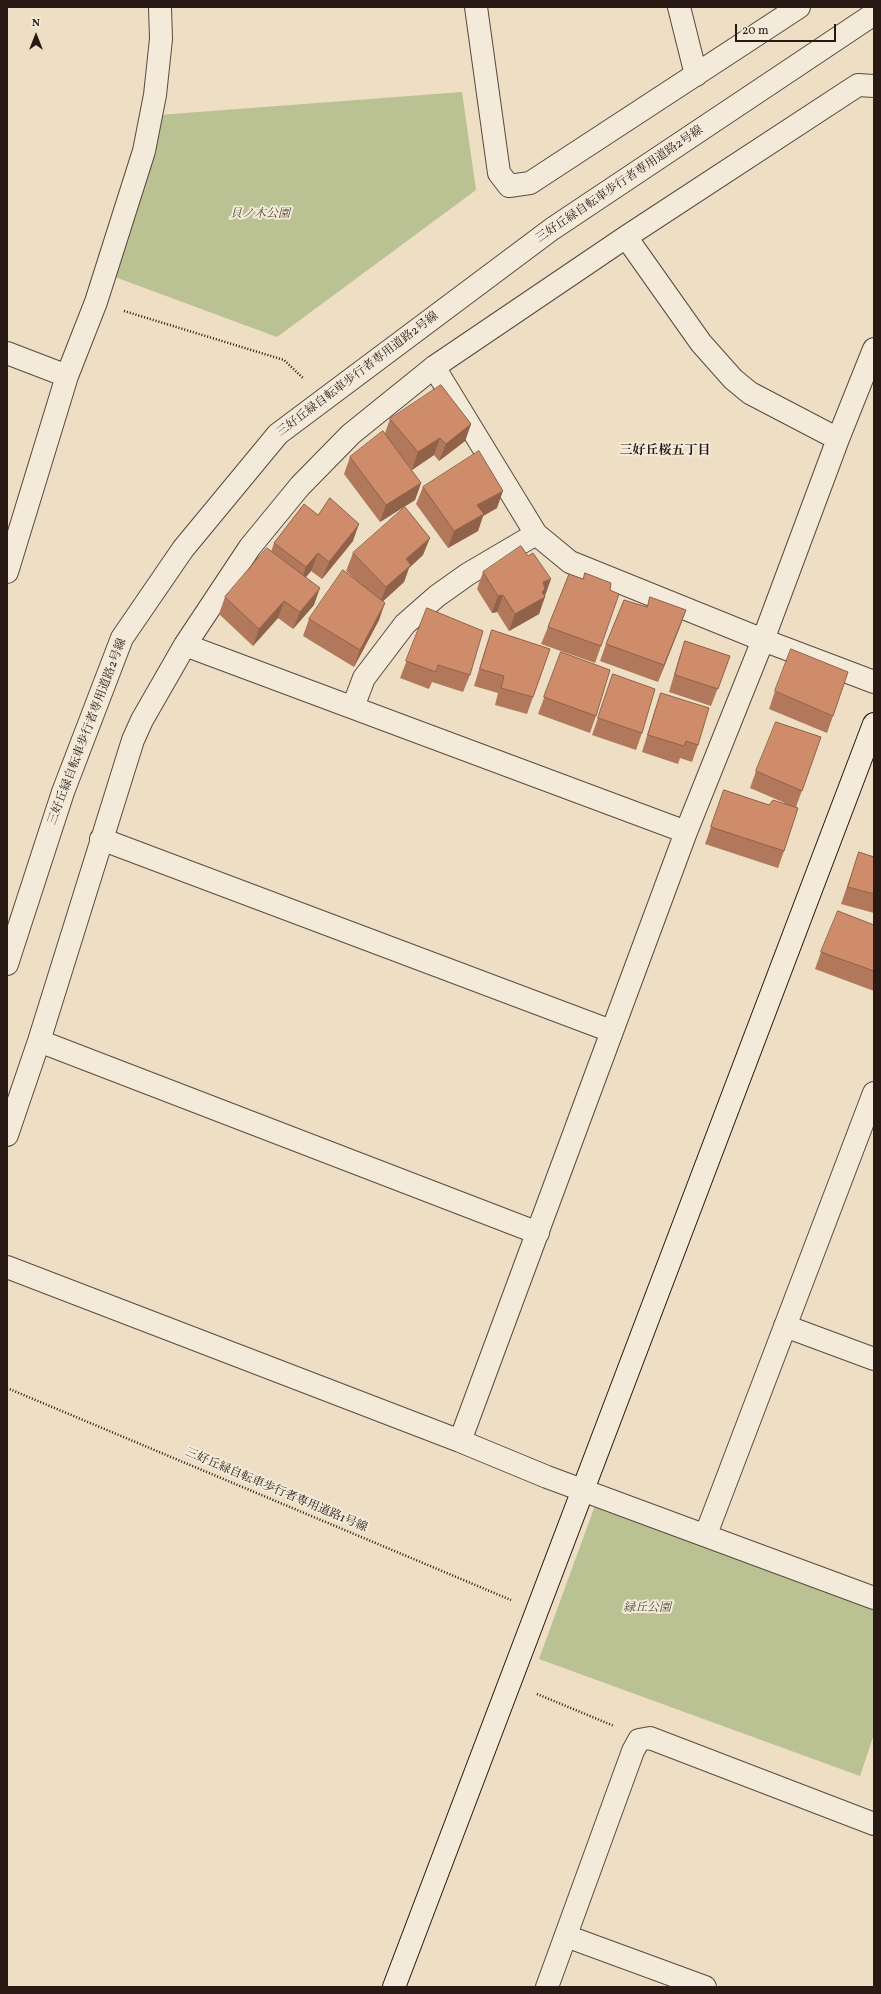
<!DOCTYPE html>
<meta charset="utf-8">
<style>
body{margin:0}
#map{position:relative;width:881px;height:1994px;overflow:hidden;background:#eddec4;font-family:Vollkorn,serif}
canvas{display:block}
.frame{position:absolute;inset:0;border:8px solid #281914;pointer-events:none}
.north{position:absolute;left:16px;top:16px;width:40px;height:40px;-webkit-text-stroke:3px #f3ead9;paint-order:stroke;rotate:0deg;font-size:11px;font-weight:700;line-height:16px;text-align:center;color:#281914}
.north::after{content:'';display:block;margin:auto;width:14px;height:18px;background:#281914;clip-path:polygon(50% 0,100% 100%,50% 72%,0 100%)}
.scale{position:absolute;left:735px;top:24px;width:101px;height:18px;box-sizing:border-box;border:2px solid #281914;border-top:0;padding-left:5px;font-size:12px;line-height:14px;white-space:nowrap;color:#281914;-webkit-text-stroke:3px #f3ead9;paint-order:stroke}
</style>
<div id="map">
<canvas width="881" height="1994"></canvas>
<div class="frame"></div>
<div class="north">N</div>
<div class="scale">20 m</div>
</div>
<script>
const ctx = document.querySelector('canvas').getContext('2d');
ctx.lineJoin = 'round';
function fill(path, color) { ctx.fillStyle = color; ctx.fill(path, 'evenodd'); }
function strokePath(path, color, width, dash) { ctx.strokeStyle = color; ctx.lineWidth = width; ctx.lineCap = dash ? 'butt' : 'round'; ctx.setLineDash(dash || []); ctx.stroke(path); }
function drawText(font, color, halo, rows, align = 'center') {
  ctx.font = font + ' Vollkorn,"Noto Serif JP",serif'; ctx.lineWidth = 4; ctx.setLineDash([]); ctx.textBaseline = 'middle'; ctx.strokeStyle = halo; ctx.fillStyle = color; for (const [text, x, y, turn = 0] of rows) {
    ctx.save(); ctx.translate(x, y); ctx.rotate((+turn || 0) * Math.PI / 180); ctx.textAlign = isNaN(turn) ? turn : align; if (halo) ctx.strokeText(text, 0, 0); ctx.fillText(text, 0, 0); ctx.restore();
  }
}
fill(new Path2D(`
 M462,92l14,98 -199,147 -173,-64 55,-158z
 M597,1500l277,108v126l-14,42 -321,-117z`), '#bac193');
const street = new Path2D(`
 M476,7l23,166 10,13 21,-3 269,-176
 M679,7l17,68
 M626,237l75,106 32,36 17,14 88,46
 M7,353l60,23
 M434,367l102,167 34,28 193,78 111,42
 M7,572l60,-196 29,-74 48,-151 11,-56 6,-56 -1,-32
 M185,645l501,187
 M353,707l11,-29 41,-54 32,-28 31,-22 68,-40
 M101,839l510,192
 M7,964l56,-172 59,-154 61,-89 95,-115 274,-205 322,-215
 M39,1041l499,192
 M7,1135l32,-94 94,-301 9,-20 43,-75 65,-98 50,-61 51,-52 83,-67 192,-130 232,-152 16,1
 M7,1267l453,174 87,36 327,121
 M785,1326l89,33
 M460,1441l226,-609 77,-192 75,-201 36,-90
 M706,1534l168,-441
 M566,1936l139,51
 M547,1987l86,-236 6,-11 11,-2 224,86`);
const secondary = new Path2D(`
 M394,1987l480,-1263`);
strokePath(street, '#594a40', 24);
strokePath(secondary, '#281914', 24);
strokePath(new Path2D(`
 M124,311l160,49 20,19
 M7,1388l504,212
 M537,1694l77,32`), '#281914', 2.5, [1, 2]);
strokePath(street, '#f3ead9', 22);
strokePath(secondary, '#f3ead9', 22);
fill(new Path2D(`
 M390,419l81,5 -6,17 -26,20 -5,-6 -22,15 -8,-10 17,23 -6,17 -35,22 -36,-48 6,-17 35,-24z
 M423,487l74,21 -14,8 -5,15 -30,17 -32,-44z
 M353,541l-31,38 -11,-8 -5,6 8,28 -21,24 -15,-11 -25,28 -34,-32 6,-17 46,-45 3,-9z
 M353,553l70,2 -14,13 -5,14 -21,19 -4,19 -25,47 -51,-31 6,-17 47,-39 -10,-9z
 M528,556l17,40h-1l-5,18 -30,17 -12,-19 -5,1 -15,-24 6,-17z
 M585,573l16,73 -6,17 -54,-19 7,-17 35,-48z
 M647,607l39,3 -28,72 -58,-21 6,-17z
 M427,608l43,67 -7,17 -31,-10 -3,7 -29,-11z
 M492,630l58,19 -23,65 -32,-9 3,-12 -24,-7 12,-39z
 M685,641l45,15 -19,50 -42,-14 10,-34z
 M561,652l35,64 -6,17 -52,-19z
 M613,674l29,59 -6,17 -44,-15z
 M775,691l58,25 -6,17 -58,-24z
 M661,693l37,52 -6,17 -12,-4 -2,6 -36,-12 13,-42z
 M821,737l-25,70 -12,44 -6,17 -73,-24 19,-54 45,15 16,-2 -35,-15 6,-17z
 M859,852l15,5v56l-33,-9z
 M874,925v66l-59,-22 6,-17z`), '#b1785b');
fill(new Path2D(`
 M471,424l-6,17 -26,20 7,-17z
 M440,438l-6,17 -22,15 6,-18z
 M421,483l-6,17 -35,22 6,-17z
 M503,491l-6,17 -14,8 -5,15 -30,17 6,-17 23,-26z
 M359,524l-6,17 -31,38 7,-17z
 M430,538l-7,17 -14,13 -5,14 -24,22 6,-17 20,-28z
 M318,553l-7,18 -11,13 6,-17z
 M551,579l-6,17 -3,1h3l-6,17 -30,17 6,-17 28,-32z
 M320,588l-6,17 -21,24 7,-17z
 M503,595l-6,17 -5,1 6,-17z
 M284,601l-6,17 -25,28 6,-17z
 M385,603l-6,17 -25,47 6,-17z
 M686,610l-6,17 -22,55 6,-17z`), '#90624a');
const building = new Path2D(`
 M441,385l30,39 -25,20 -6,-6 -22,14 -28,-33z
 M383,431l38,52 -35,22 -36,-48z
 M479,451l24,40 -26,14 7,9 -30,17 -31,-44z
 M330,498l29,26 -30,38 -11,-9 -12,14 -32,-24 30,-39 14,11z
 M405,507l25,31 -24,21 5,6 -25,22 -33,-34z
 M521,546l7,10 5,-3 18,26 -8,3 2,7 -3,3 3,5 -30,17 -12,-19 -5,1 -15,-24z
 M267,548l53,40 -20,24 -16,-11 -25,28 -34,-32z
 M343,570l42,33 -25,47 -51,-31z
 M585,573l26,10 -1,7 9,4 -18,52 -53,-19 21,-53 14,5z
 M650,597l36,13 -22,55 -58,-21 18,-44 23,7z
 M427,608l56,23 -13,44 -32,-10 -2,7 -30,-11z
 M492,630l58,19 -17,48 -32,-9 3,-12 -24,-7z
 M685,641l45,15 -12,33 -43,-14z
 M791,649l57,23 -15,44 -58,-25z
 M561,652l49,18 -14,46 -52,-19z
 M613,674l42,15 -13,44 -44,-15z
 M661,693l48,15 -11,37 -12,-4 -2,5 -36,-11z
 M776,722l45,15 -19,54 -46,-20z
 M724,790l45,15 4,-5 25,8 -14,43 -73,-24z
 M859,852l15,5v37l-26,-7z
 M838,911l36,14v46l-53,-19z`);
fill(building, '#ce8c6a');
strokePath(building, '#90624a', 1);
drawText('12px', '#281914', '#f3ead9', [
 ["三好丘緑自転車歩行者専用道路2号線",620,185,-34],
 ["三好丘緑自転車歩行者専用道路2号線",358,375,-37],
 ["三好丘緑自転車歩行者専用道路2号線",88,732,-69],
 ["三好丘緑自転車歩行者専用道路1号線",276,1491,23]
]);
drawText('italic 12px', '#544b3a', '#f3ead9', [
 ["貝ノ木公園",260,215],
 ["緑丘公園",647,1609]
]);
drawText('bold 13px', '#281914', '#f3ead9', [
 ["三好丘桜五丁目",665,452]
]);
</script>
